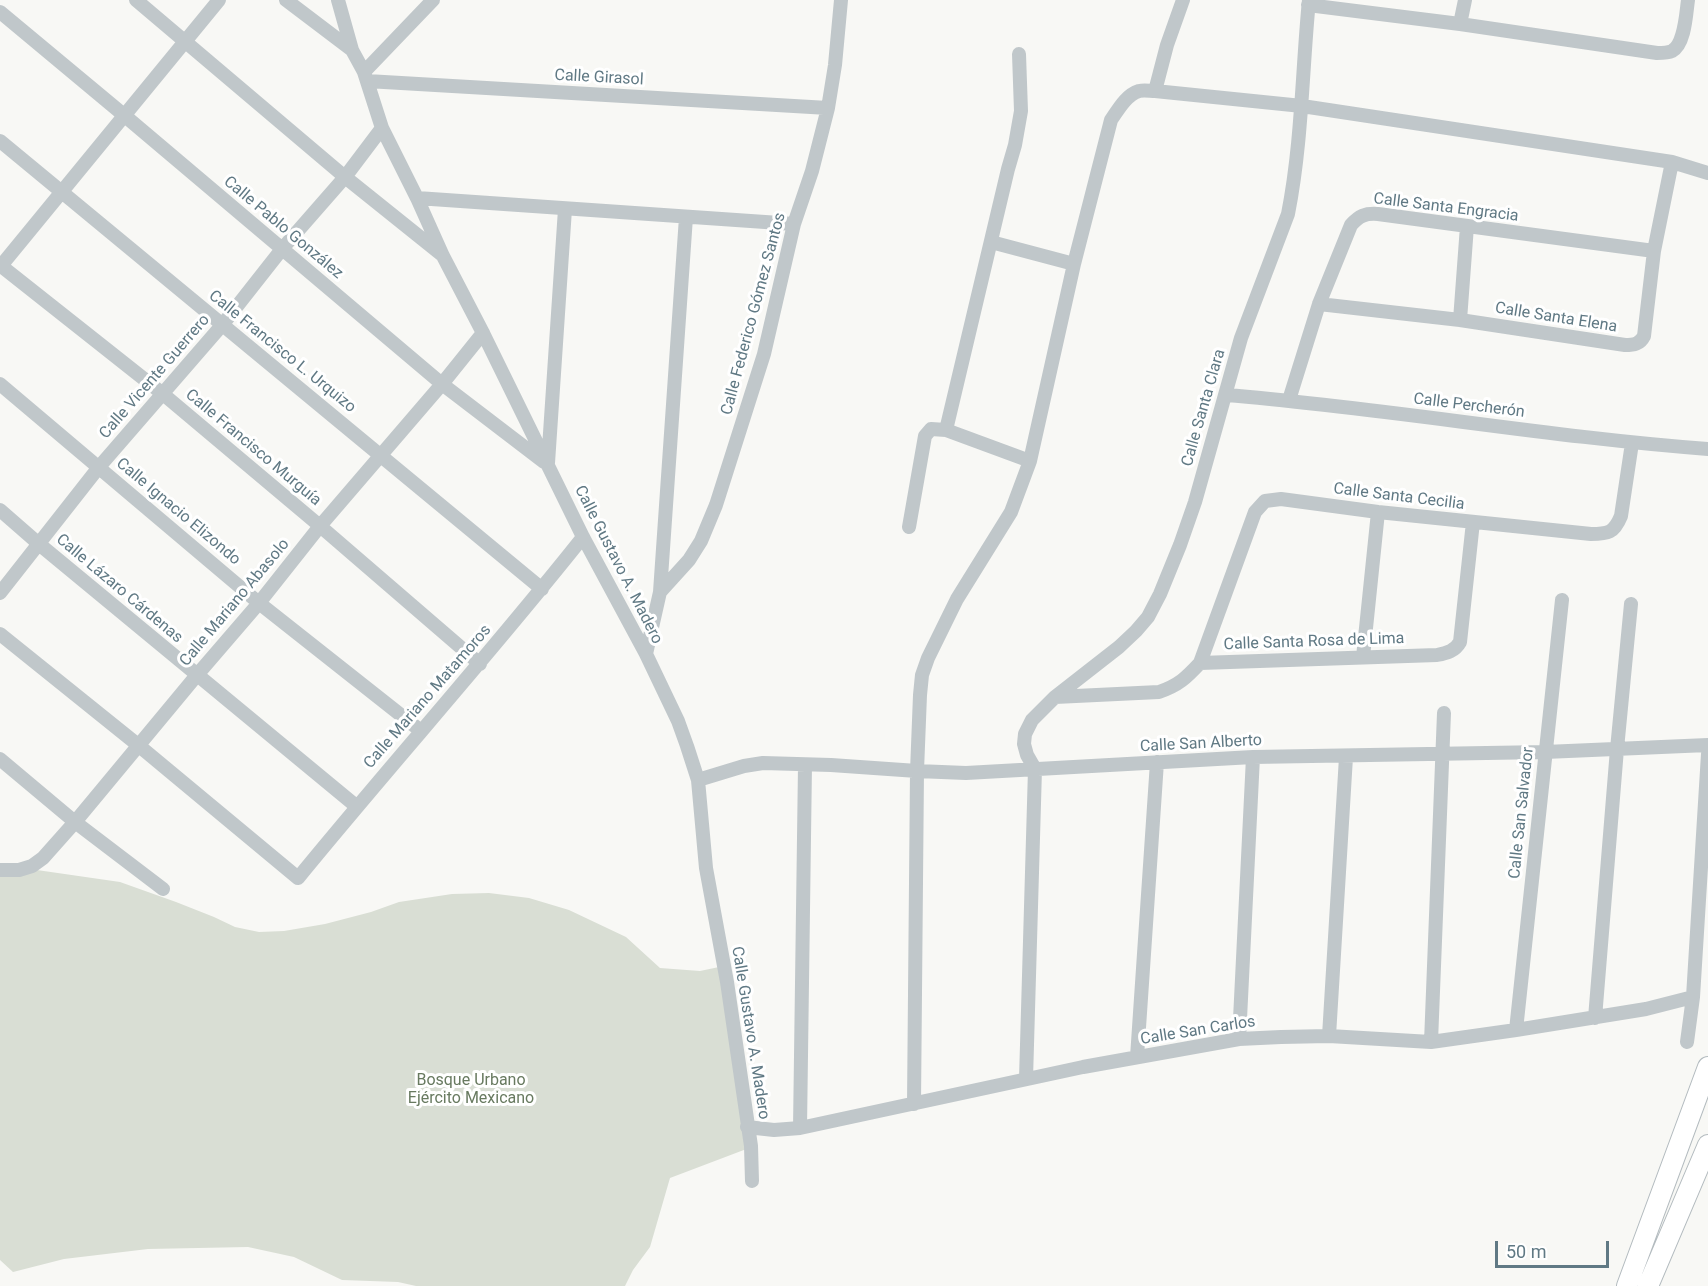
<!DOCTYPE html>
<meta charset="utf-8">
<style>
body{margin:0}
#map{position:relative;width:1708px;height:1286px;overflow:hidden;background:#f8f8f5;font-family:Roboto,sans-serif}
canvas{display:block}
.scale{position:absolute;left:1495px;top:1241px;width:114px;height:27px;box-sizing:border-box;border:3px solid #607984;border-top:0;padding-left:8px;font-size:18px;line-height:21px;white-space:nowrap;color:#607984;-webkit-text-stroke:4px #fff;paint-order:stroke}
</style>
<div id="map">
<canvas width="1708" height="1286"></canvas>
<div class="scale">50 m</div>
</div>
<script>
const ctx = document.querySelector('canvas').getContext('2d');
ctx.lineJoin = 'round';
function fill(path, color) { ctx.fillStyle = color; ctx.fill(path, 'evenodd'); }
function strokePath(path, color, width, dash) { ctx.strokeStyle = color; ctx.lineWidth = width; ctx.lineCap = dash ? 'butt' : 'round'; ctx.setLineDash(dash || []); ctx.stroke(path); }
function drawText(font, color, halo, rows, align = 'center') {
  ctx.font = font + ' Roboto,sans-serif'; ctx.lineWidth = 6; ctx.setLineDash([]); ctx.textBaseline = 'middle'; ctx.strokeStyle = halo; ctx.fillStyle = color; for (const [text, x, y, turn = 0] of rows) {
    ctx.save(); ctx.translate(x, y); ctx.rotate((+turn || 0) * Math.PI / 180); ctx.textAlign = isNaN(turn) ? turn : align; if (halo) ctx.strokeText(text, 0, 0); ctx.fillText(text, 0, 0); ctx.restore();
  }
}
fill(new Path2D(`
 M30,869l90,13 56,20 38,15 21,10 24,5 25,-1 41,-7 46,-12 28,-10 53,-8 37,-1 40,5 40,12 57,27 34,31 40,3 19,-4 38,178 -87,33 -20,69 -17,23 -8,16h-209l-18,-4 -56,-2 -48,-23 -46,-10 -100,2 -84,10 -51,13 -13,-12v-387z`), '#d9ded4');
const secondary = new Path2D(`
 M1627,1286l81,-219
 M1648,1286l60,-141`);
strokePath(secondary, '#b3bbbf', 22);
strokePath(new Path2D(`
 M136,0l209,177 96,77
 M286,0l66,50
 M338,0l14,50 12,22 18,56 35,70 26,58 40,77 100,204 63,117 32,67 9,25 11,34 8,88 21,114 24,164 1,35
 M1308,5l152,19 197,29c5,0 11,0 15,-2 13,-7 14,-37 16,-51
 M0,12l125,104 317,268 102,78
 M1460,24l5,-24
 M364,72l69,-72
 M367,81l461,27
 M1155,91l12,-46 16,-45
 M0,141l542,448
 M417,198l377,26
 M991,242l83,22
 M0,265l163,129 157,132 160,138
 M0,267l219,-267
 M1319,304l141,16 165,25c9,0 15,-1 19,-9l10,-85 18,-89
 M1460,320l7,-94
 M0,384l259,219 162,128
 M1226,395c161,13 321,42 482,54
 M1289,400l30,-96 32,-79c8,-9 14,-12 27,-11l276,37
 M946,430l62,-261 7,-24 6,-34 -2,-57
 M548,463l17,-254
 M0,510l39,34 317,262
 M909,527l16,-91 6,-7 15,1 84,31
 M660,592l26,-375
 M0,593l99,-126 124,-143 59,-75 63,-72 37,-49
 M0,634l138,111 160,133c94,-115 193,-225 285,-341
 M646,654l14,-62 29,-32 12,-19 15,-36 48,-151 30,-130 18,-53 16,-63 7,-43 6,-65
 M1363,657l15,-145
 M1200,663l55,-151 10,-11 16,-2 97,13 213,22c17,0 23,-1 30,-18l11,-73
 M1055,697l104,-5c20,-7 27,-14 41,-29l237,-8c10,-2 18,-4 23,-13l13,-120
 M0,759l75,63 88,67
 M698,780l46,-14 19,-3 68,2 86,6 49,2 287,-16 292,-5 163,-7
 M0,870h19l13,-4 11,-8 32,-36 122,-147 62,-72 61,-77 122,-142 41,-51
 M1595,1018l22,-269 14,-145
 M1516,1030l46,-430
 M1329,1036l17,-279
 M1239,1039l14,-282
 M1431,1042l13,-329
 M1687,1042l6,-45 15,-243
 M1137,1057l20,-295
 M1026,1079l9,-310 -8,-14 -3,-11 1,-10 7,-14 23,-23 64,-50 17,-16 12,-14 12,-23 20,-49 15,-43 46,-164 47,-124c14,-71 14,-143 21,-214
 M914,1104l3,-333 3,-76 2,-20 6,-17 29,-59 54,-87 19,-51 44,-197 37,-144c7,-10 15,-25 28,-29 5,-1 11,0 16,0l147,15 370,56 36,11
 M747,1127l27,3 26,-2 283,-61 156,-28 42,-2 48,-1 102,6 85,-12 130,-21 47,-12
 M800,1128l5,-363`), '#c0c7ca', 14);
strokePath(secondary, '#fff', 20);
drawText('16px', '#607984', '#fff', [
 ["Calle Girasol",599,78,3],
 ["Calle Santa Engracia",1446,208,7],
 ["Calle Pablo González",283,228,40],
 ["Calle Federico Gómez Santos",754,314,-75],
 ["Calle Santa Elena",1556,318,9],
 ["Calle Francisco L. Urquizo",282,352,39],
 ["Calle Vicente Guerrero",155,377,-49],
 ["Calle Percherón",1469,406,7],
 ["Calle Santa Clara",1204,408,-74],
 ["Calle Francisco Murguía",253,448,40],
 ["Calle Santa Cecilia",1399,497,7],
 ["Calle Ignacio Elizondo",178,512,40],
 ["Calle Gustavo A. Madero",618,565,63],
 ["Calle Lázaro Cárdenas",119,589,40],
 ["Calle Mariano Abasolo",235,603,-50],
 ["Calle Santa Rosa de Lima",1314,642,-2],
 ["Calle Mariano Matamoros",428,697,-49],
 ["Calle San Alberto",1201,744,-3],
 ["Calle San Salvador",1522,813,-84],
 ["Calle San Carlos",1198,1031,-9],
 ["Calle Gustavo A. Madero",750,1033,81]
]);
drawText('16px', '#687a60', '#fff', [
 ["Bosque Urbano",471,1081],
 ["Ejército Mexicano",471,1099]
]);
</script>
